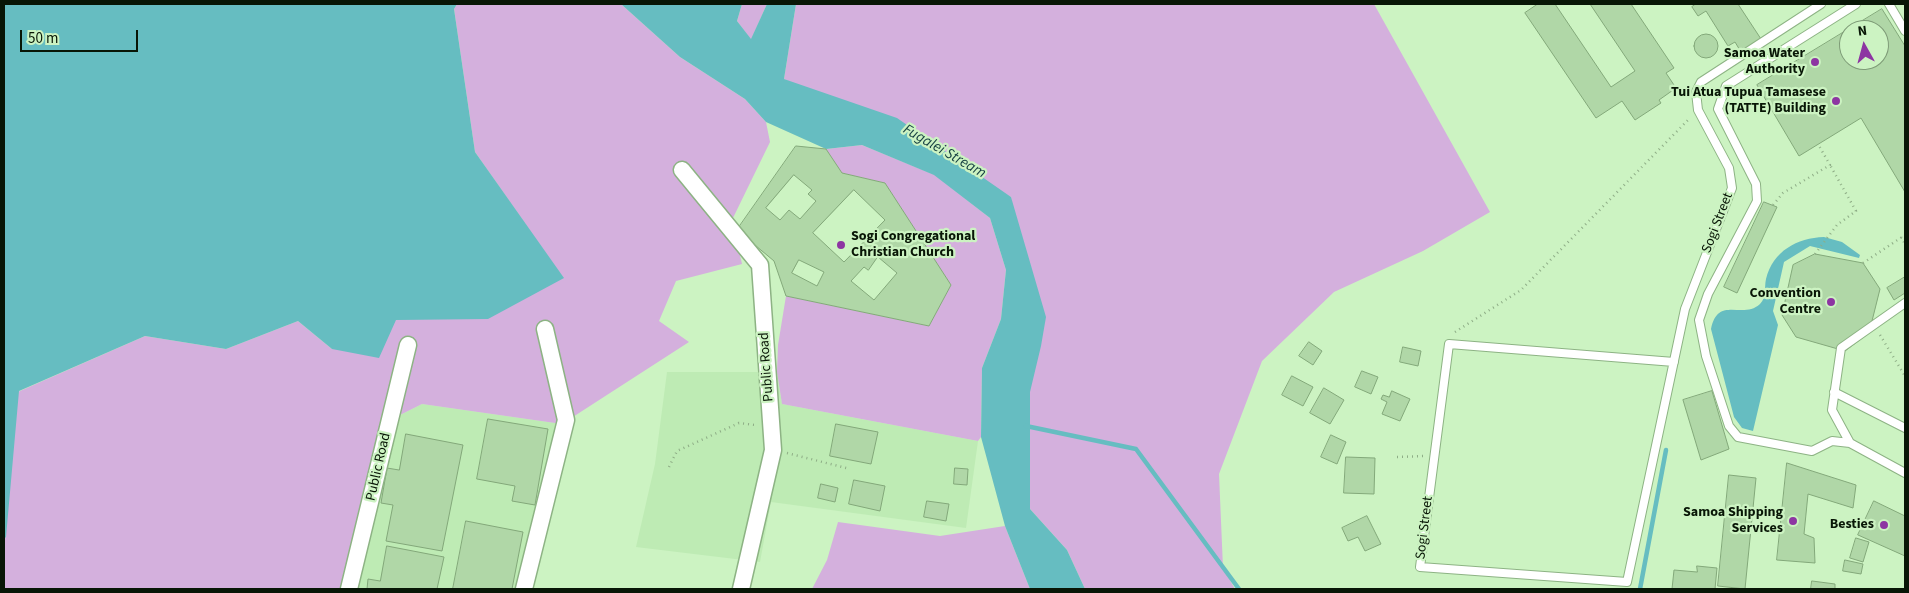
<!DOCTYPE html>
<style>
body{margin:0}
#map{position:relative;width:1909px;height:593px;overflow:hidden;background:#ccf3c2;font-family:"Source Sans 3",sans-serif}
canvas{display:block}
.frame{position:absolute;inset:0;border:5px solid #081606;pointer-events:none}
.north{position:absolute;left:1839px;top:20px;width:50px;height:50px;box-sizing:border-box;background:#ccf3c2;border:1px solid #7e9b77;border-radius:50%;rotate:353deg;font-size:14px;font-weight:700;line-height:20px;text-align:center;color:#081606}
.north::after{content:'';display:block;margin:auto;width:18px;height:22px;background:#8d35a2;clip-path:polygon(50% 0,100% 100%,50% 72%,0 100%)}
.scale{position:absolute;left:20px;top:30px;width:118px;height:22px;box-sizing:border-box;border:2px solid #081606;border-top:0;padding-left:6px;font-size:15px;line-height:18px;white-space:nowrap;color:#081606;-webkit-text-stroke:4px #ccf3c2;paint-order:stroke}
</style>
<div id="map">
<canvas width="1909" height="593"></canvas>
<div class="frame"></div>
<div class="north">N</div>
<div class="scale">50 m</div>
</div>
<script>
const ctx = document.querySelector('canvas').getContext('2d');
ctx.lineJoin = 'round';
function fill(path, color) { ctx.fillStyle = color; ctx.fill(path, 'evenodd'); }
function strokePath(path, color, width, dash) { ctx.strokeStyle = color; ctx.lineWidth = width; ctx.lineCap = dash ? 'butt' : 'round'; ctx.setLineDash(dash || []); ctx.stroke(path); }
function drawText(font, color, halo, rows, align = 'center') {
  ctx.font = font + ' "Source Sans 3",sans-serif'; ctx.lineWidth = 4.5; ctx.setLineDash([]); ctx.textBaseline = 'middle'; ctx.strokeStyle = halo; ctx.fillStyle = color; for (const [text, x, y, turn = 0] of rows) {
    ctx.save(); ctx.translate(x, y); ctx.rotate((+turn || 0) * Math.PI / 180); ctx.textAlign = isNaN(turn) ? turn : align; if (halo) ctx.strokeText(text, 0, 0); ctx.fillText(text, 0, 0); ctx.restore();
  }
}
fill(new Path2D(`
 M667,372h110l5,32 196,37 -12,87 -195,-26 -11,60 -124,-15 19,-83z
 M422,404l140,20 -42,165h-166l42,-172z`), '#beebb4');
fill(new Path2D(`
 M457,4h164l59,53 65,42 21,23 4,20 -38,78 10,44 -66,17 -17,40 30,21 -127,82 -140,-20 -26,13 -42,172h-350v-191l141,-62 81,13 72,-28 34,28 64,-29 167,-42 -88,-126 -21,-143z
 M742,4h25l-16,36 -14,-19z
 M796,4h578l116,208 -67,39 -89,41 -72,69 -43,113 4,94 12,21h-150l-18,-39 -37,-41v-117l-19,-195 -227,-118z
 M862,145l73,30 55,43 16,52 -5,49 -19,49 -1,69 -3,4 -196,-37 -5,-32 1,-27 8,-49 143,30 22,-41 -66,-102 -43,-10 -16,-24z
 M838,522l102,14 65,-10 25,63h-218l15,-29z`), '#d4b0dd');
fill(new Path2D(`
 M4,4h453l-3,5 21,143 89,126 -76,41 -92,1 -17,38 -47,-9 -34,-28 -72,28 -81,-13 -126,55 -13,146 -2,2z
 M621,4h121l-5,17 14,18 16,-35h29l-12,75 113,39 114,79 35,120 -5,29 -11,46v117l37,41 18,39h-55l-25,-63 -24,-89 1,-69 19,-49 5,-49 -16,-52 -56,-43 -72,-30 -36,4 -60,-27 -21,-23 -65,-42z
 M1824,237l18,5 18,13 -1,3 -49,-12 -26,16 -11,49 5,14 -25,106 -11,-3 -8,-11 -23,-88c7,-34 32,-9 49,-25 7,-7 4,-16 6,-25 7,-28 31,-41 58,-42z`), '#66bdc1');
strokePath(new Path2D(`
 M1026,426l110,23 103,140
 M1640,589l26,-139`), '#66bdc1', 4.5);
const building = new Path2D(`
 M1538,4h17l56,83 24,-16 -45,-67h41l43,64 -8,5 10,15 -17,12 2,3 -26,17 -13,-19 -26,17 -71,-105z
 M1696,4h42l23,35 -20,13 -6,-10 -7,4 -22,-35 -8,5 -6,-9z
 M1882,9l23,37v146l-44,-74 -62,38 -42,-71zM1849,30h30v30h-30z
 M1694 46a12 12 0 1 1 24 0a12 12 0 1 1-24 0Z
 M796,146l30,3 16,24 43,10 66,102 -22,41 -143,-30 -12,-35 -37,-31z
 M794,175l18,15 -4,4 8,7 -16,18 -11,-9 -9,10 -14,-12z
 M854,190l31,30 -41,42 -31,-29z
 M1764,202l13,5 -40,86 -13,-6z
 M1815,254l48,9 17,26 -11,44 -24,18 -49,-14 -14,-22 11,-50z
 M878,257l19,16 -23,27 -23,-19 13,-14 4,3z
 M799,260l25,12 -7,14 -25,-13z
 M1905,277v16l-11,7 -7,-12z
 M1309,342l13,9 -9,14 -14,-9z
 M1403,347l18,4 -3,15 -18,-4z
 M1362,371l16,6 -7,17 -16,-7z
 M1292,376l21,11 -10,19 -21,-11z
 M1324,388l20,12 -14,24 -20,-11z
 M1392,391l18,8 -10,22 -18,-7 5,-12 -6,-3 2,-4 6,2z
 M1712,391l17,58 -28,11 -18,-60z
 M488,419l60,10 -13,76 -23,-4 3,-15 -38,-7z
 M836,424l42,8 -7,32 -41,-8z
 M406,434l57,11 -21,106 -56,-10 7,-36 -12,-2 6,-35 12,2z
 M1331,435l15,7 -9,22 -16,-7z
 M1346,457l29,1 -1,36 -30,-1z
 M1787,463l69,22 -3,23 -45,-14 -4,40 10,4 1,25 -38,-3z
 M955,468l13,1 -1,16 -13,-1z
 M1729,475l27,3 -11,111 -27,-3z
 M854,480l31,6 -5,25 -31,-7z
 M821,484l17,4 -3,14 -17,-4z
 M927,501l22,3 -3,17 -22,-4z
 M1874,501l31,15v40l-47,-21z
 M1367,516l14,28 -16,7 -7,-14 -10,4 -6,-13z
 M466,521l57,11 -11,57h-59z
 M1856,538l13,4 -6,20 -13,-4z
 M387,546l57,11 -7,32h-70l1,-10 12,2z
 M1845,560l18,4 -2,10 -18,-3z
 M1697,566l20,2 -2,21h-43l2,-19 23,2z
 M1812,581l23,3v5h-24z`);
fill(building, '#b0d7a7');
strokePath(building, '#83a87a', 1);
const service = new Path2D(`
 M1889,4l16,27
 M1905,303l-64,45 -9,62 18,33 55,30
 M1674,362l-225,-18 -29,223 207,15 58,-273 47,-121 -3,-20 -31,-58 -2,-18 5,-10 120,-78
 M1834,392l71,36
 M1850,443l-18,-2 -20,10 -74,-14 -9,-11 -23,-70 -7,-36 9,-26 49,-93 -1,-17 -38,-75 8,-23 130,-82`);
const minor = new Path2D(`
 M682,170l78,95 13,185 -32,139
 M349,589l59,-244
 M524,589l42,-169 -21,-91`);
strokePath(service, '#8db384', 10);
strokePath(minor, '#8db384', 19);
strokePath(new Path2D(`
 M1773,205l10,-12 47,-28 -12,-21
 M1901,237l4,7
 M1815,254l22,-29 19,-14 -26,-46
 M1863,263l42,-28
 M1455,332l66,-42 169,-172
 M1880,335l25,41
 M787,453l63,16
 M1397,457l27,-1
 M669,467l8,-16 62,-28 16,2`), '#8ead86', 2.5, [1, 4]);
strokePath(service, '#fff', 8);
strokePath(minor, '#fff', 16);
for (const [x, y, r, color] of [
 [1815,62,5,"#8d35a2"],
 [1836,101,5,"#8d35a2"],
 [841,245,5,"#8d35a2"],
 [1831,302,5,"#8d35a2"],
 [1793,521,5,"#8d35a2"],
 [1884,525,5,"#8d35a2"]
]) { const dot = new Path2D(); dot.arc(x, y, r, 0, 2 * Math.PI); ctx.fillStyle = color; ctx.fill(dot); strokePath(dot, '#ccf3c2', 2); }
drawText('bold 14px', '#081606', '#ccf3c2', [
 ["Samoa Water",1805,54],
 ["Authority",1805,70],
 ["Tui Atua Tupua Tamasese",1826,93],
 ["(TATTE) Building",1826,109],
 ["Sogi Congregational",851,237,"left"],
 ["Christian Church",851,253,"left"],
 ["Convention",1821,294],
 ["Centre",1821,310],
 ["Samoa Shipping",1783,513],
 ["Services",1783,529],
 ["Besties",1874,525]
], 'right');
drawText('14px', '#081606', '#ccf3c2', [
 ["Sogi Street",1718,223,-69],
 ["Public Road",767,367,-94],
 ["Public Road",379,467,-77],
 ["Sogi Street",1425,528,-83]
]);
drawText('italic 15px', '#143e40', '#ccf3c2', [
 ["Fugalei Stream",944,152,30]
]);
</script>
